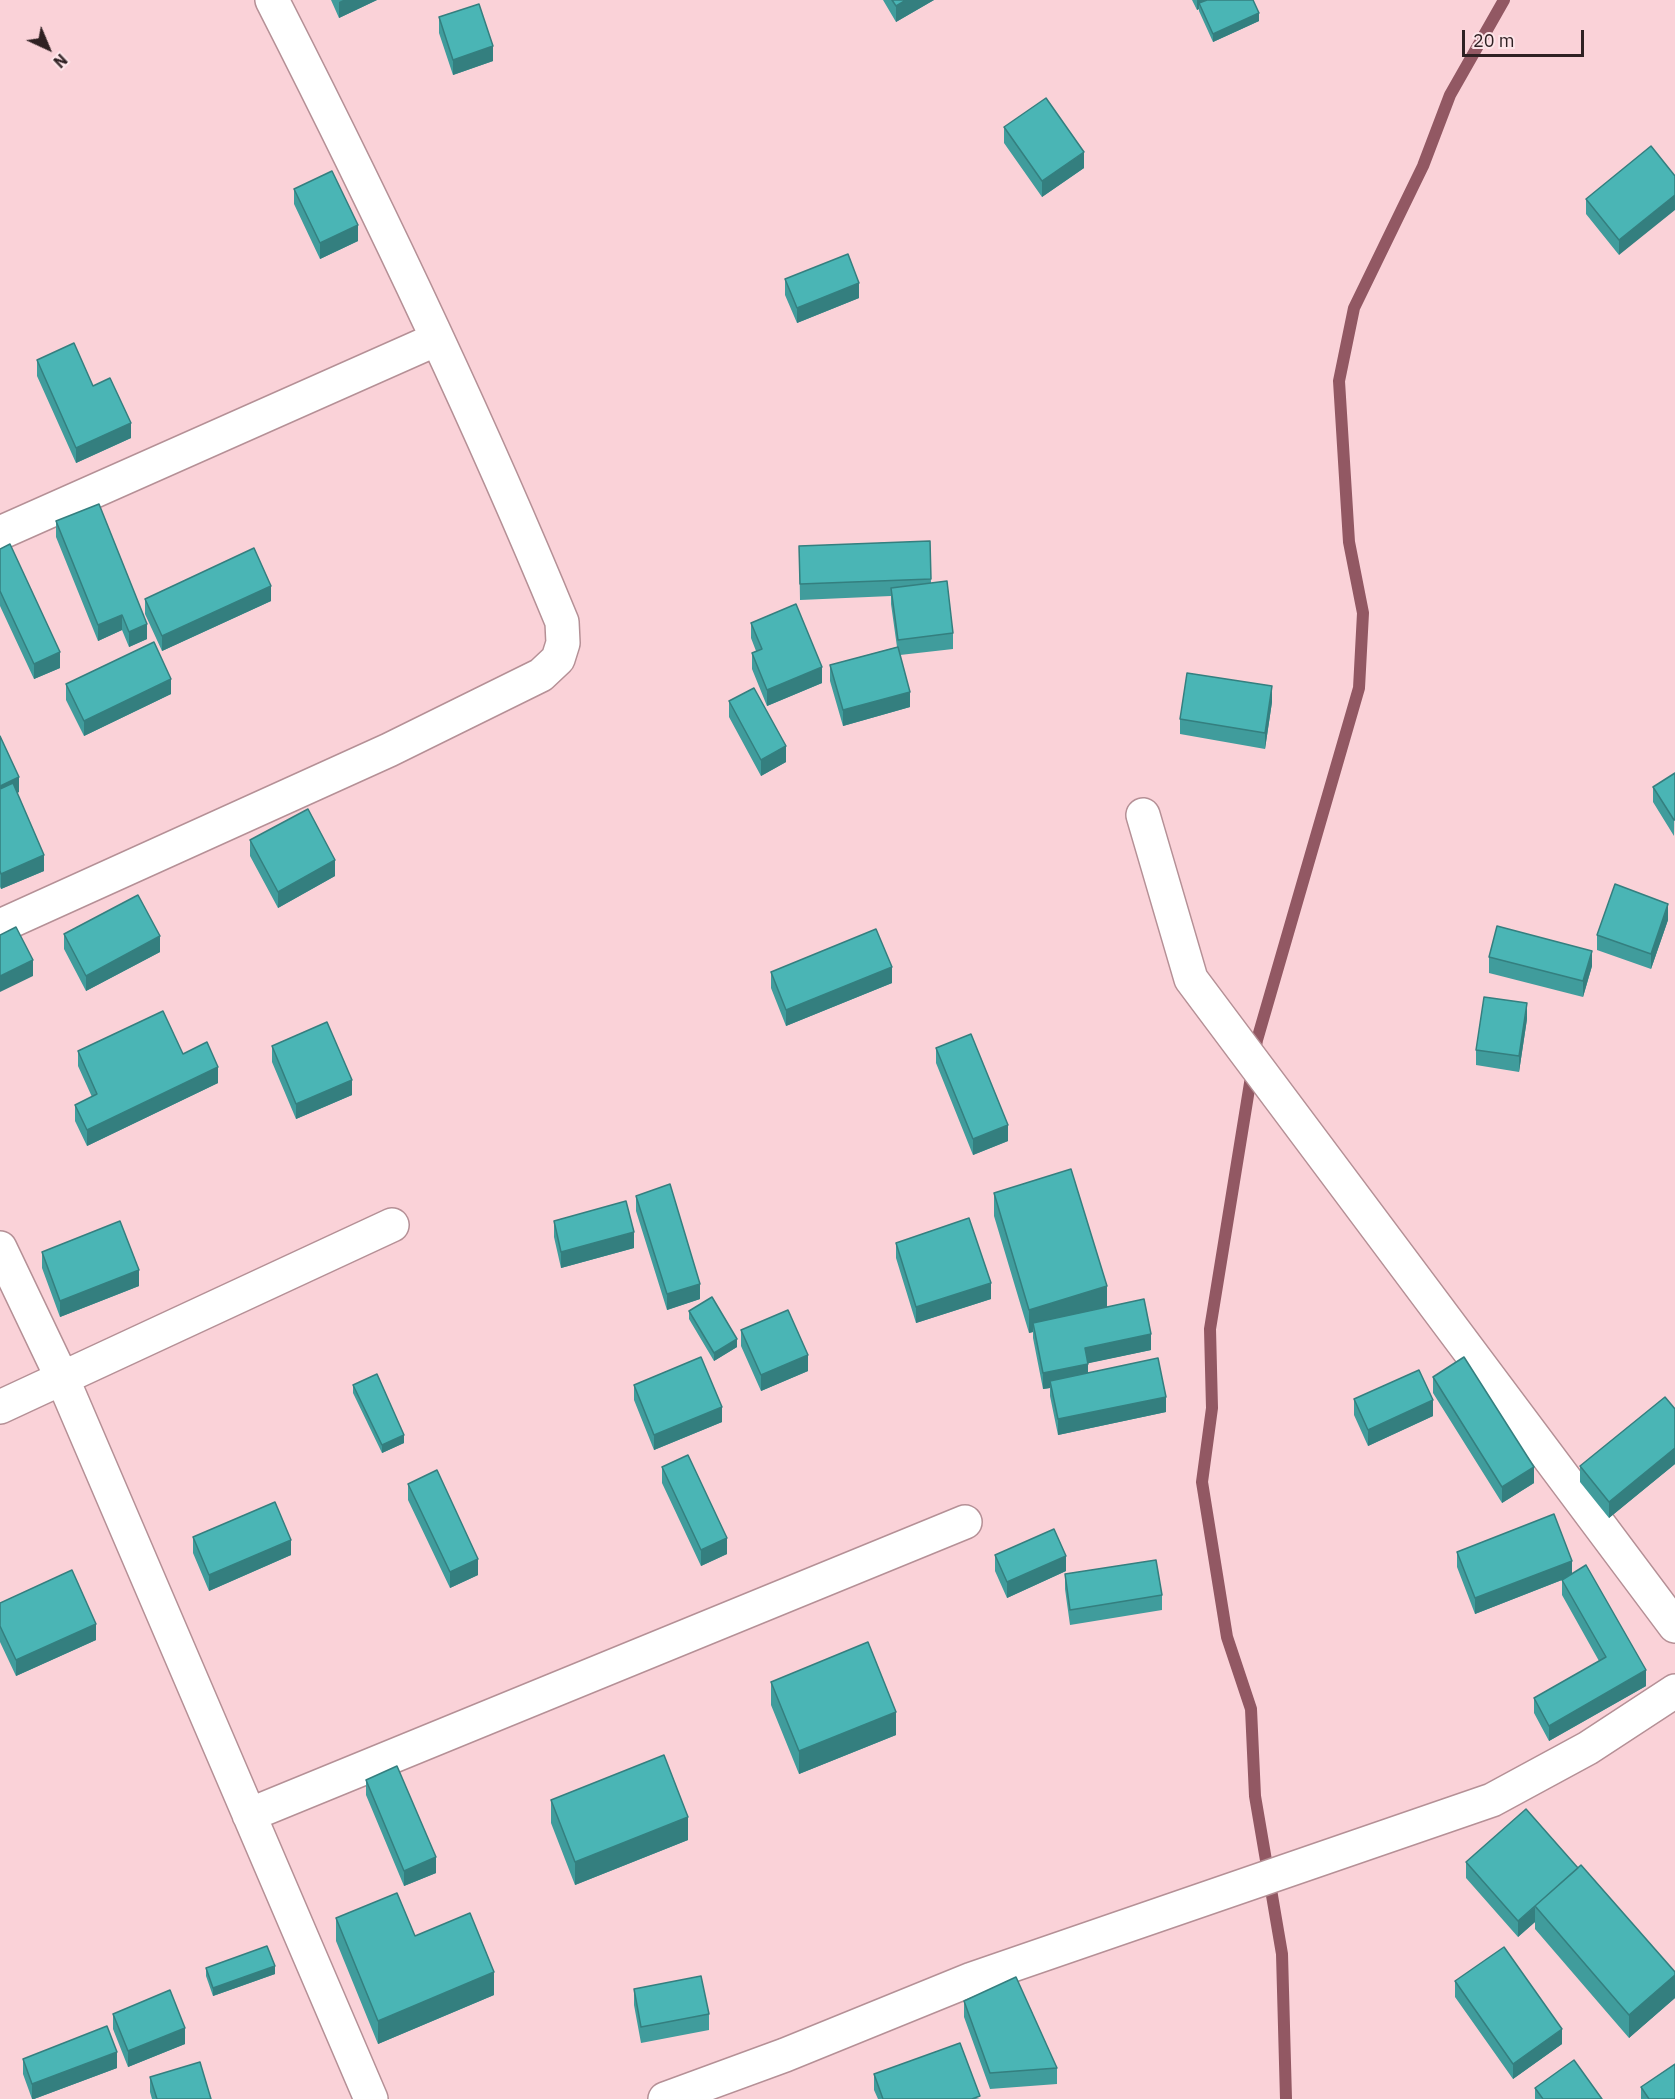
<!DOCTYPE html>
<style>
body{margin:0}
#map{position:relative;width:1675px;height:2099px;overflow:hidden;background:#fad2d8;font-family:"IBM Plex Sans",sans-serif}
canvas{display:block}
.north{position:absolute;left:18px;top:18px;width:60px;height:60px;-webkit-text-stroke:4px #fde4e8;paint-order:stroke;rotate:136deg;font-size:16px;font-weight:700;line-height:24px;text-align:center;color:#2f2123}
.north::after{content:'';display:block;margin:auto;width:21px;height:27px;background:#2f2123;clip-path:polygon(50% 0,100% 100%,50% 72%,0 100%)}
.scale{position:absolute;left:1462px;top:30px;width:122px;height:27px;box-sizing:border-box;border:3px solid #2f2123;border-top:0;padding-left:8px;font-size:18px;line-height:21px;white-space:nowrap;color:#2f2123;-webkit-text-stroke:4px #fde4e8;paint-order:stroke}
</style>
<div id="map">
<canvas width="1675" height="2099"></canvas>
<div class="north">N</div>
<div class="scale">20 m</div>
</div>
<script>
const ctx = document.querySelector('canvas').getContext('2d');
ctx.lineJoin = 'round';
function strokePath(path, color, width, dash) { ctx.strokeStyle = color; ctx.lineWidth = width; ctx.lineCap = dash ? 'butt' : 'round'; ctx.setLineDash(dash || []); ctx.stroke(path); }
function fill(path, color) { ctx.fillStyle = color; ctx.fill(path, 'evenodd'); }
strokePath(new Path2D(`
 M1286,2099l-4,-145 -27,-158 -4,-87 -24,-72 -25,-155 10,-74 -2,-79 47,-289 102,-352 4,-75 -14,-71 -10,-161 15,-73 69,-142 27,-71 54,-95`), '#925863', 12);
const minor = new Path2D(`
 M0,533l437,-194
 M1143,815l48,164 484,647
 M0,926l389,-176 152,-75 17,-16 5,-16 -1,-21c-87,-211 -186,-418 -290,-622
 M0,1248l63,132 308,719
 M0,1407l392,-182
 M249,1815l716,-293
 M665,2099l120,-44 187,-76 520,-179 96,-52 87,-57`);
strokePath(minor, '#b59096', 36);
strokePath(minor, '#fff', 33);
fill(new Path2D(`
 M331,0h46l-38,18z
 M883,0h51l-38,22z
 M1192,0h61l6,21 -46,21 -14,-31v-2l-2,1z
 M439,17l54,44 -40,14 -14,-42z
 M1004,127l80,41 -42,29 -38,-54z
 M1651,146l-32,109 -33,-41v-15z
 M294,189l64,52 -38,18 -26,-55z
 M785,279l74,19 -62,25 -12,-28z
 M37,360l56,26 38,52 -55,25 -39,-87z
 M56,521l91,118 -18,8 -7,-17 -24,11 -42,-104z
 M930,541l1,42 22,50v16l-53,6 10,52 -67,19 -13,-45v-16l67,-18 -6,-43v-8l-91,4 -1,-54z
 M0,549l60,119 -26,11 -34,-73z
 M145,599l126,2 -109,50 -17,-37z
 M751,623l71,60 -55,23 -15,-37v-16l4,-2 -5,-13z
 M66,684l105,10 -87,42 -18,-36z
 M729,701l57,61 -25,14 -32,-59z
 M1272,702l-7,47 -85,-15v-15z
 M0,736l19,56 -2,1 27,78 -43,18 -1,-2z
 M1675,773l-1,63 -21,-34v-15z
 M250,840l85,36 -57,32 -28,-52z
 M1668,920l-17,49 -54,-19v-15z
 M64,934l96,18 -74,39 -22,-42z
 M1489,957l103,9 -9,31 -94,-24z
 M771,972l121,11 -106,43 -15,-38z
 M1527,1019l-8,53 -43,-7v-15z
 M272,1046l80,49 -56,24 -24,-57z
 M936,1048l72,93 -35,14 -37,-92z
 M78,1051l105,3 35,29 -131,63 -12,-25v-16l17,-8 -14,-31z
 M994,1193l113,114 44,43 -63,13v10l78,39 -108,23 -8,-39v-8l-7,1 -10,-51v-6l-4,1 -35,-117z
 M636,1196l64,103 -33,11 -31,-99z
 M554,1221l80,27 -73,20 -7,-31z
 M896,1243l95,56 -75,24 -20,-65z
 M42,1252l97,34 -79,31 -18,-49z
 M689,1311l48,36 -23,14 -25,-42z
 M741,1330l67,41 -47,20 -20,-45z
 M1433,1377l101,106 -32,20 -69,-110z
 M353,1385l51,58 -22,10 -29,-60z
 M634,1385l88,37 -68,28 -20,-50z
 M1354,1399l79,17 -65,30 -14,-31z
 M1675,1409v55l-66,54 -29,-36v-16z
 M662,1467l65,87 -26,12 -39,-83z
 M408,1484l70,91 -28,13 -42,-88z
 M193,1537l98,18 -82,36 -16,-38z
 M1457,1552l115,22 74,112 -97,55 -15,-28v-15l65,-37 -37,-66v-15l-87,34 -18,-47z
 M995,1555l71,16 -59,27 -12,-27z
 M1065,1574l97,21v15l-92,15 -5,-36z
 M0,1603l96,37 -80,36 -16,-34z
 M771,1682l125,53 -97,39 -28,-69z
 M366,1780l70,93 -32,13 -38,-91z
 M551,1800l137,40 -113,45 -24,-62z
 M1466,1862l112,6 97,104v26l-46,40 -94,-109v-7l-17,15 -52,-59z
 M336,1918l79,18 79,59 -116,49 -42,-103z
 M206,1968l69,6 -62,22 -7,-20z
 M1455,1981l107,63 -49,35 -58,-82z
 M634,1989l75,25v16l-68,13 -7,-38z
 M964,2001l93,67v16l-67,5 -26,-72z
 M113,2014l72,30 -57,23 -15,-38z
 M23,2059l94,9 -83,31h-2l-9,-25z
 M874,2074l106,25h-102l-4,-9z
 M150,2077l61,22h-59l-2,-7z
 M1641,2087l34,12h-34z
 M1535,2088l67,11h-67z`), '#409c9c');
fill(new Path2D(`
 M343,0h34l-38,18v-16z
 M906,0h28l-38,22v-16z
 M1197,0h21l-19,3v6l-2,1z
 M1259,13v8l-46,21v-8z
 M493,46v15l-40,14v-15z
 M1084,152v16l-42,29v-16z
 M1675,195v15l-56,45v-15z
 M358,225v16l-38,18v-16z
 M859,283v15l-62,25v-15z
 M131,423v15l-55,25v-15z
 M271,586v15l-109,50v-15z
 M122,615v15l-24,11v-16z
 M147,624v15l-18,8v-15z
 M60,652v16l-26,11v-15z
 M822,667v16l-55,23v-16z
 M171,679v15l-87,42v-15z
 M1272,686v16l-7,47v-16z
 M910,692v15l-67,19v-16z
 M786,746v16l-25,14v-16z
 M19,777v15l-19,9v-15z
 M44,855v16l-43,18v-15z
 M335,860v16l-57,32v-16z
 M1668,904v16l-17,49v-15z
 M160,936v16l-74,39v-15z
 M1592,951v15l-9,31v-16z
 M33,960v16l-33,16v-16z
 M892,967v16l-106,43v-16z
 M1527,1003v16l-8,53v-16z
 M218,1067v16l-131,63v-16z
 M352,1080v15l-56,24v-15z
 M1008,1125v16l-35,14v-16z
 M634,1232v16l-73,20v-16z
 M139,1270v16l-79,31v-16z
 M991,1283v16l-75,24v-16z
 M700,1284v15l-33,11v-16z
 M1107,1286v23l-74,14v9l-4,1v-23z
 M1151,1334v16l-66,14v-16z
 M737,1339v8l-23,14v-8z
 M808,1355v16l-47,20v-16z
 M1088,1364v15l-38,2v7l-7,1v-16z
 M1166,1397v15l-108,23v-16z
 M1433,1400v16l-65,30v-16z
 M722,1407v15l-68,28v-15z
 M404,1435v8l-22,10v-8z
 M1675,1448v16l-66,54v-16z
 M1534,1467v16l-32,20v-16z
 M727,1538v16l-26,12v-16z
 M291,1540v15l-82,36v-16z
 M1066,1556v15l-59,27v-16z
 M478,1559v16l-28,13v-16z
 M1572,1561v15l-97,38v-16z
 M96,1624v16l-80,36v-16z
 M1646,1670v16l-97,55v-15z
 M896,1712v23l-97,39v-23z
 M688,1817v23l-113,45v-23z
 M436,1857v16l-32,13v-15z
 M1535,1907v15l-17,15v-16z
 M275,1966v8l-62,22v-8z
 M494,1972v23l-116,49v-23z
 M1675,1975v23l-46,40v-23z
 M185,2028v16l-57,23v-16z
 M1562,2029v15l-49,35v-15z
 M117,2052v16l-83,31h-2v-15z`), '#347f7f');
const building = new Path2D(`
 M892,0h14l-10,6z
 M1207,0h46l6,13 -46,21 -14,-31z
 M479,4l14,42 -40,14 -14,-43z
 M1046,98l38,54 -42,29 -38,-54z
 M1651,146l24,30v19l-56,45 -33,-41z
 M332,171l26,54 -38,18 -26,-54z
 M848,254l11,29 -62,25 -12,-29z
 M74,343l19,43 17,-8 21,45 -55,25 -39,-88z
 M99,504l48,120 -18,8 -7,-17 -24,10 -42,-104z
 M930,541l1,38 -131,5 -1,-38z
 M10,544l50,108 -26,12 -34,-73v-42z
 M254,548l17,38 -109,50 -17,-37z
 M947,581l6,52 -55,7 -7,-52z
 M796,604l26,63 -55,23 -15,-37 10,-4 -11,-26z
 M154,642l17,37 -87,42 -18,-37z
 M898,647l12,45 -67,18 -13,-45z
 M1187,673l85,13 -7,47 -85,-14z
 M754,688l32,58 -25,14 -32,-59z
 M0,736l19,41 -19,9z
 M1675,773v47h-1l-21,-33z
 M13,783l31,72 -43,19 -1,-3v-82z
 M308,809l27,51 -57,32 -28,-52z
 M1615,884l53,20 -17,50 -54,-19z
 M138,895l22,41 -74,40 -22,-42z
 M1497,926l95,25 -9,30 -94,-24z
 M16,927l17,33 -33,16v-41z
 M876,929l16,38 -106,43 -15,-38z
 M1484,997l43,6 -8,53 -43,-6z
 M163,1011l20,43 24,-12 11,25 -131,63 -12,-25 22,-11 -19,-43z
 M327,1022l25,58 -56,24 -24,-58z
 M971,1034l37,91 -35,14 -37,-91z
 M1071,1169l36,117 -78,24 -35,-117z
 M670,1184l30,100 -33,10 -31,-98z
 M626,1201l8,31 -73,20 -7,-31z
 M969,1218l22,65 -75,24 -20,-64z
 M120,1221l19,49 -79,31 -18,-49z
 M712,1297l25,42 -23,14 -25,-42z
 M1144,1299l7,35 -66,14 3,16 -45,9 -10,-50z
 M788,1310l20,45 -47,20 -20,-45z
 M701,1357l21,50 -68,28 -20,-50z
 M1464,1357l70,110 -32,20 -69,-110z
 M1158,1358l8,39 -108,22 -8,-38z
 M1419,1370l14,30 -65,30 -14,-31z
 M377,1374l27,61 -22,10 -29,-60z
 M1665,1397l10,12v39l-66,54 -29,-36z
 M688,1455l39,83 -26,12 -39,-83z
 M437,1470l41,89 -28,13 -42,-88z
 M275,1502l16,38 -82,35 -16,-38z
 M1554,1514l18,47 -97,37 -18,-46z
 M1054,1529l12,27 -59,26 -12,-27z
 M1156,1560l6,35 -92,15 -5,-36z
 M1586,1565l60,105 -97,56 -15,-28 72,-41 -44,-77z
 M72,1570l24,54 -80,36 -16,-34v-23z
 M868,1642l28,70 -97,39 -28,-69z
 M664,1755l24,62 -113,45 -24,-62z
 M397,1766l39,91 -32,14 -38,-91z
 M1526,1809l52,59 -60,53 -52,-59z
 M1581,1865l94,107v3l-46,40 -94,-109z
 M397,1893l18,43 55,-23 24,59 -116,49 -42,-103z
 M267,1946l8,20 -62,22 -7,-20z
 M1504,1947l58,82 -49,35 -58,-83z
 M701,1976l8,38 -68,13 -7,-38z
 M1016,1977l41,91 -67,5 -26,-72z
 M170,1990l15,38 -57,23 -15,-37z
 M107,2026l10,26 -85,32 -9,-25z
 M960,2043l20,53 -8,3h-89l-9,-25z
 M1574,2060l28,39h-59l-8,-11z
 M200,2062l11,37h-54l-7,-22z
 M1675,2064v35h-26l-8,-12z`);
fill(building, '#4ab5b5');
strokePath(building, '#347f7f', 1.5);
</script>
